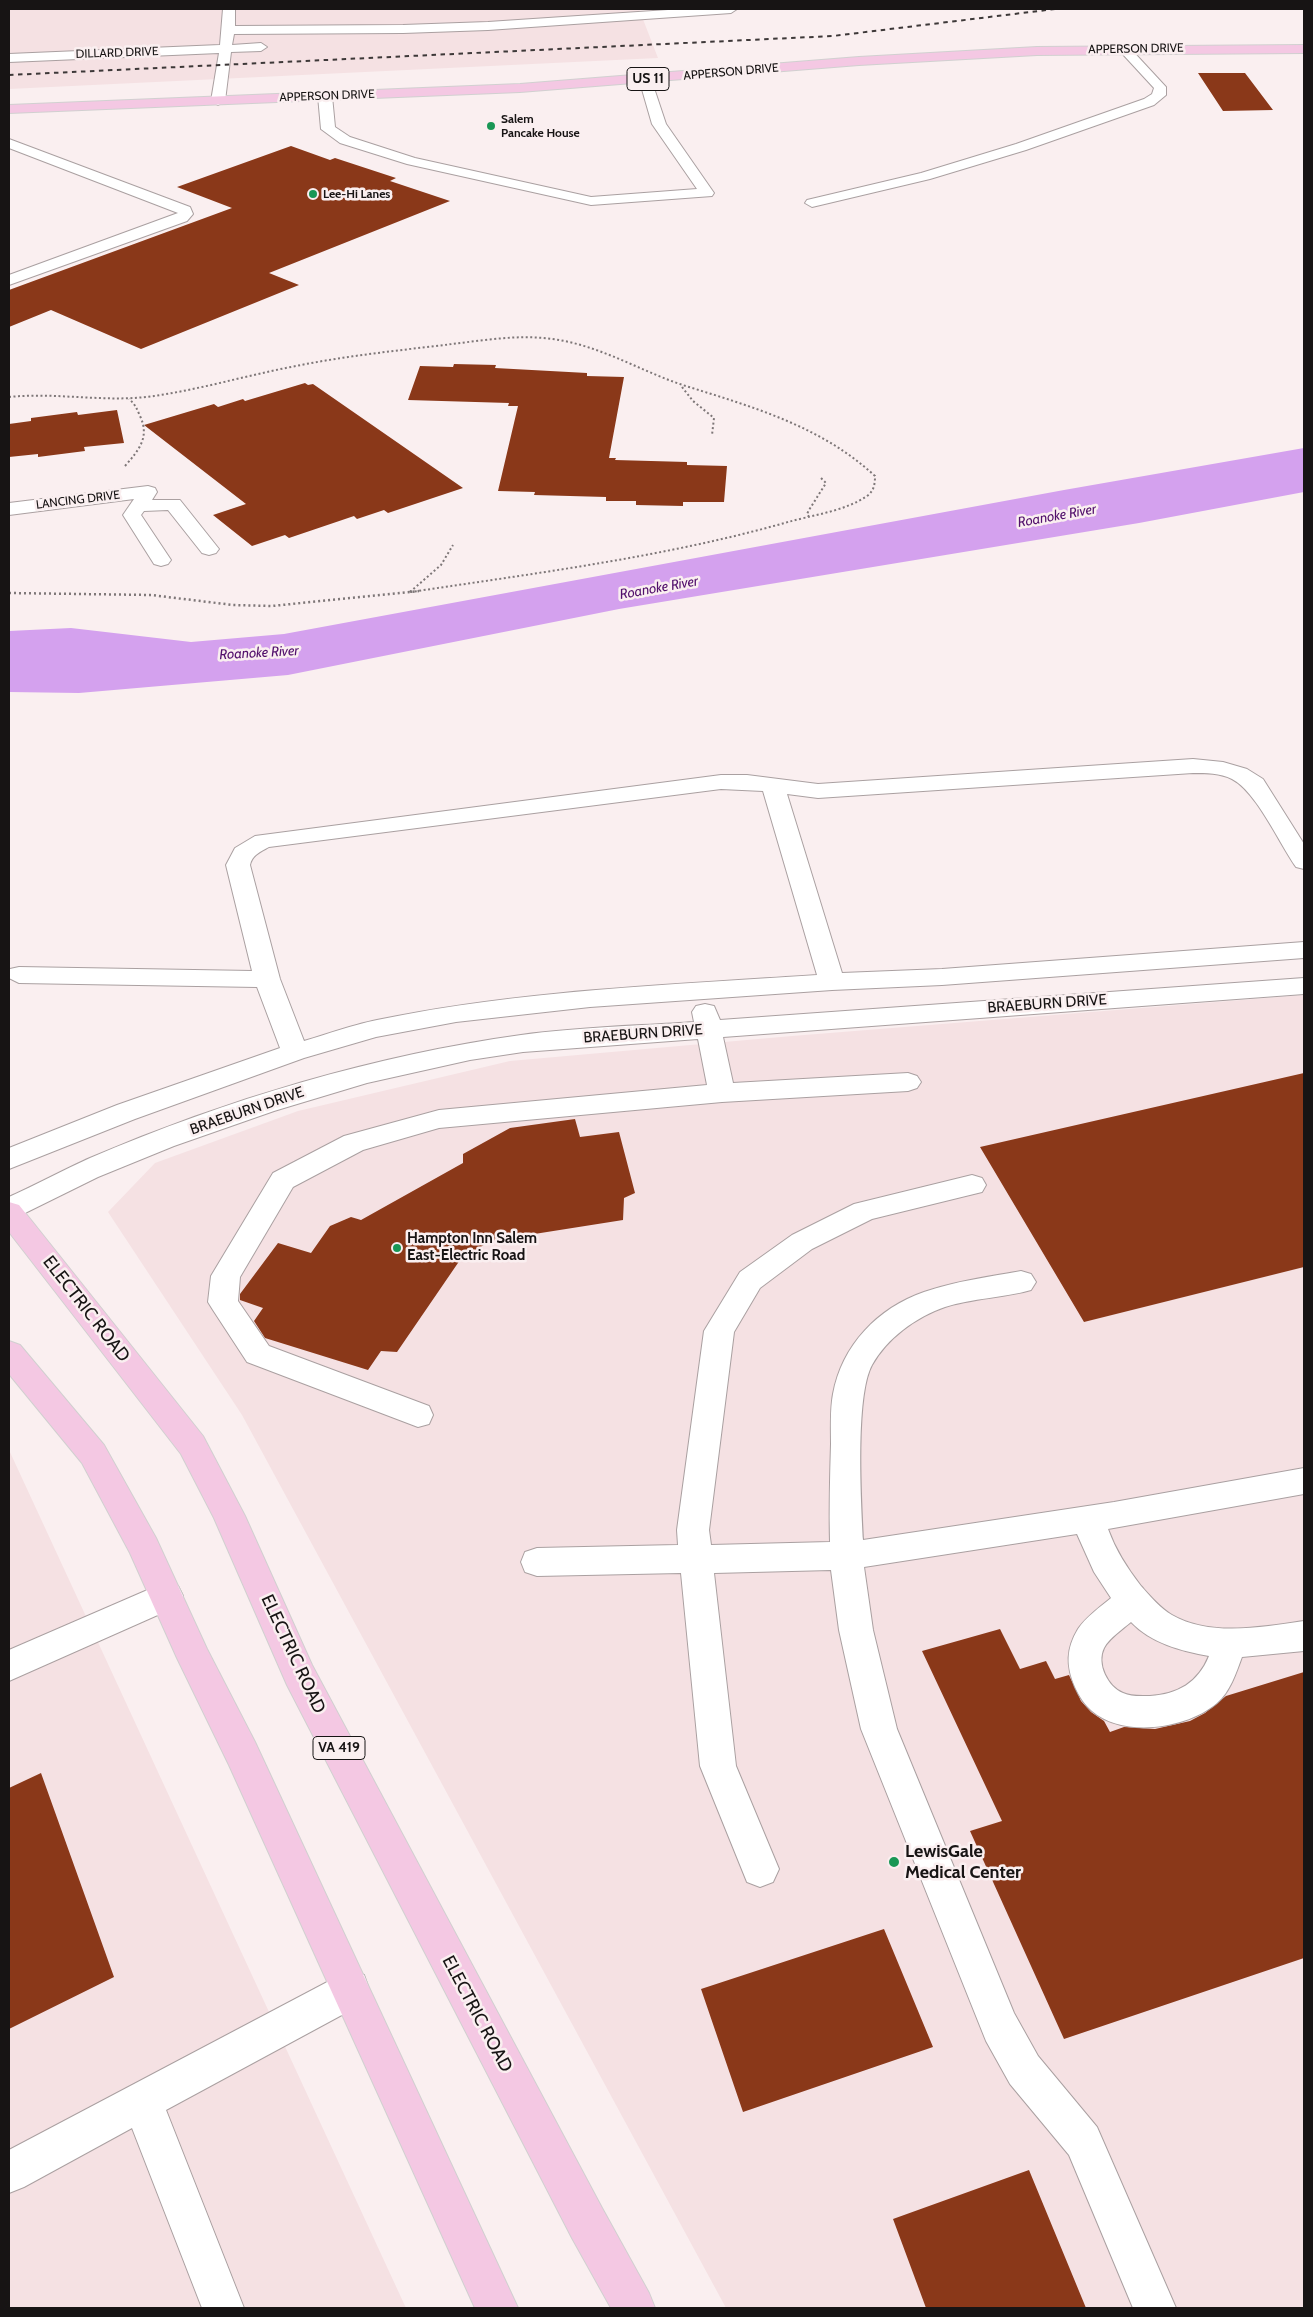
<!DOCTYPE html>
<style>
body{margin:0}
#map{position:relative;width:1313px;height:2317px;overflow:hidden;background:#faeff0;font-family:Cabin,sans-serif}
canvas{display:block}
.frame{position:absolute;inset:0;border:10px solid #171414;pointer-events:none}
</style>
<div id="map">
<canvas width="1313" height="2317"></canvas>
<div class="frame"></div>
</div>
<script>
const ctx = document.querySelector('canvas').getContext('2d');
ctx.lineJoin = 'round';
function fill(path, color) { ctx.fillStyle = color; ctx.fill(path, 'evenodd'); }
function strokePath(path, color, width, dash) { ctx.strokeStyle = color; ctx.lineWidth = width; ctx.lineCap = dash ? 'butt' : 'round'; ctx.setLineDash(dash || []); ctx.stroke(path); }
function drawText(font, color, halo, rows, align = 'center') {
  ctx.font = font + ' Cabin,sans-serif'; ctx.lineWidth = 5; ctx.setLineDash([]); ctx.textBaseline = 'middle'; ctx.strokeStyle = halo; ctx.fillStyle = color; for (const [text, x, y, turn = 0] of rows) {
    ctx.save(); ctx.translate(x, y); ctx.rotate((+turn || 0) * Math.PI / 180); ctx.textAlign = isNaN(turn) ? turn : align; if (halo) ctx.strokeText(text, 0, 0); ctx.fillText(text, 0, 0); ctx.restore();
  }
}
fill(new Path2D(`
 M9,9h630l19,49 -649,31z
 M1304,995v1313h-578l-484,-893 -134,-203 47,-49 143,-52 212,-50 282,-25z
 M9,1450l397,858h-397z`), '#f5e1e3');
fill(new Path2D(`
 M1304,448v44l-165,31 -520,86 -331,66 -209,18 -70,-1v-61l62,-3 120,14 93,-8 780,-144z`), '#d4a1ee');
fill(new Path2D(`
 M1198,73h47l28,37 -50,1z
 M291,146l39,14 5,-2 61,20 -6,3 60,20 -181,72 30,12 -158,64 -90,-39 -42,17v-37l223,-82 -55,-21z
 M454,364l42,1 -1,3 92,5v3l37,1 -15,81h7l-1,2 72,2v3l40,1 -3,36h-41v4l-47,-1v-4h-30v-4l-72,-2 1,-3 -37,-1 20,-85h-10l1,-3 -101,-3 12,-34 33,1z
 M305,383l3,2 5,-1 150,104 -75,25 -4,-3 -27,9 -3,-3 -65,22 -4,-3 -33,11 -39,-31 33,-11 -102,-79 70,-21 4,3 25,-8 2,2z
 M117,410l7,33 -40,4 1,4 -47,6v-3l-29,3v-33l22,-3v-3l46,-6 1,3z
 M1304,1073v194l-220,55 -104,-175z
 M575,1119l5,18 39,-5 16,61 -11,5 -1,22 -133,21 -30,19 -63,92 -16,-1 -13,19 -103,-32 -11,-17 9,-13 -23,-8v-6l38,-51 33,10 19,-27 21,-9 10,3 102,-57v-9l47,-26z
 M1000,1629l20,40 26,-8 9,18 14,-4 12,26 10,11 13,9 6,11 14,-5 31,2 35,-8 15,-8 21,-17 78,-24v286l-240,81 -94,-208 32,-10 -80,-170z
 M41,1773l73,204 -105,52v-241z
 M884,1929l49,118 -190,65 -42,-123z
 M1029,2170l57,138h-160l-33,-89z`), '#8a3819');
const minor = new Path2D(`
 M223,9h12v17l168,-1 85,-3 195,-13h54l-6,4 -243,17 -85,3 -169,1 -2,11 29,-2 6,4 -6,4 -30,1 -6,49 -7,4 -7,-4 8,-48 -210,9v-8l211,-9z
 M1124,45l4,1 38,41v8l-12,10 -128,45 -96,29 -118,28 -7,-4 2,-3 114,-27 95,-29 128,-45 8,-5 2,-6 -36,-39z
 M645,75l6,4 15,45 48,69 -2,3 -121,9 -184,-41 -67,-21 -19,-14 -3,-33 7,-4 7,4 3,31 15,10 65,21 176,39 106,-8 -45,-65 -13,-45z
 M9,139l181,68 3,7 -6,7 -178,64v-10l169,-62 -169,-65z
 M148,486l7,2 2,4 -5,8h28l39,49 -3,4 -7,2 -7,-2 -34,-43 -24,1 -3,4 30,45 -3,4 -7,2 -7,-2 -31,-49 11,-16 -125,16v-12z
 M1193,759l30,3 24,7 16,10 41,65v25l-8,-2c-17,-24 -40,-76 -64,-88 -12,-6 -26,-6 -39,-6l-375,25 -31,-4 55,179 100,-4 362,-27v16l-362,27 -110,5 -242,17 -134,15 -80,15 -72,21 -169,61 -126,50v-21l108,-43 163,-57 -23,-61 -238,-4 -10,-5 1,-9 9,-2 233,4 -26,-106 9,-17 20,-12 466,-61h26l71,9zM721,789l42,2 54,184c-147,10 -296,15 -440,45 -25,5 -49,14 -73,21l-24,-62 -30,-114c2,-10 10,-13 19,-18z
 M1304,978v16l-581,43 10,46 175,-10 9,3 4,6 -4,6 -9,3 -186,11 -283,26 -76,22 -70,37 -53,90 -2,24 31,45 160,60 4,9 -4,9 -11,3 -171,-65 -34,-52 -5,-8 3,-26 62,-103 71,-37 95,-26 268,-25 -9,-46 -175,13 -53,8 -103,23 -93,28 -100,35 -76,31 -79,39 -10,3v-22c27,-12 54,-27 81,-39 135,-58 286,-103 431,-123 57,-8 116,-9 173,-13l-2,-10 4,-6 9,-2 9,2 6,14z
 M972,1175l10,3 4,7 -4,7 -110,27 -60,30 -52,39 -26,44 -25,198 2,15 119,-3c-1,-33 0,-65 1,-98 0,-16 -1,-34 2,-50 9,-49 45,-86 91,-102 32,-11 64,-15 97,-21l10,3 5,8 -5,8c-28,8 -58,8 -86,17 -29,10 -58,31 -73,58 -17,31 -11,137 -9,175l251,-38 190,-34v26l-196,35c8,22 19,39 33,57 9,10 19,22 31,29 38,22 90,12 132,6v30l-62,6c-6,16 -12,35 -25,46 -30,26 -94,35 -125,8 -7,-6 -13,-15 -17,-24 -9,-21 -9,-38 3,-58 8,-12 22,-22 33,-31l-17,-26 -17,-38 -213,33 9,63 24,99 117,284 24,43 59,71 79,181h-43l-64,-153 -59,-71 -24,-43 -125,-312 -22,-99 -8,-60 -117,3 22,193 43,103 -6,13 -13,5 -13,-5 -47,-116 -19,-193 -144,3 -12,-4 -4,-10 4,-10 12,-4 141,-3 -1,-15 27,-199 36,-59 52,-37 62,-31zM1131,1622c20,21 50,29 78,34 -11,27 -31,38 -59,40 -9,0 -19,1 -27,-3 -15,-6 -27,-29 -19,-45 5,-10 19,-19 27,-26z
 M166,1582l12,4 5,10 -5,10 -169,75v-31z
 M350,1970l14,5 5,14 -5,14 -198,107 78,198h-42l-70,-180 -108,59 -15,6v-43z`);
const major = new Path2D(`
 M1304,45v8l-267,2 -178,10 -339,27 -511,21v-8l511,-21 339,-27 178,-10z
 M9,1202l10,3 184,231 42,80 67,149 290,543 47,85 6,15h-44l-39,-70 -285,-553 -73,-167 -33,-64 -172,-222z
 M9,1341l11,4 84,100 52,93 51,111 48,93 263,566h-43l-246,-543 -52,-107 -47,-105 -48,-90 -73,-89z`);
strokePath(minor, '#aaa0a1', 2);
strokePath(major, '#d1d0d0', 2);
strokePath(new Path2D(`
 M682,387l11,14 21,17 -2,17
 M9,397c48,-5 97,6 145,-1 48,-7 94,-21 142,-30 49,-10 98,-15 148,-21 35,-4 73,-11 108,-6 49,6 91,34 137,48 67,21 133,40 186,89 0,8 -1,15 -8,20 -22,15 -54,19 -79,26 -123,35 -251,51 -377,70
 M125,466c14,-16 25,-29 15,-50 -3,-7 -5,-12 -11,-17
 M809,517l-2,-3 2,-4 17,-27 -5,-5
 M410,592l31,-27 12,-20`), '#7e7778', 2, [2, 2.5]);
strokePath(new Path2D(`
 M410,592l2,-1
 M9,593l142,2 82,10 39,1 147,-15`), '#7e7778', 2.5, [2, 3]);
fill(minor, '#fff');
fill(major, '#f4c8e3');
strokePath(new Path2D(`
 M9,75l824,-39 222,-27`), '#3d3838', 2, [4.5, 4.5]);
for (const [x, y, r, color] of [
 [491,126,5,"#199755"],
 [313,194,5,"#199755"],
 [397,1248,5,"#199755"],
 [894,1862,6,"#199755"]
]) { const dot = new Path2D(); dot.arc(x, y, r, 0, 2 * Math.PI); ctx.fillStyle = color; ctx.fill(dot); strokePath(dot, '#faeff0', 2); }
drawText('12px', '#171414', '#faeff0', [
 ["APPERSON DRIVE",1136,49,-1],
 ["DILLARD DRIVE",117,53,-2],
 ["APPERSON DRIVE",731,72,-5],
 ["APPERSON DRIVE",327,96,-2],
 ["LANCING DRIVE",78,500,-7]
]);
drawText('bold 12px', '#171414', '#faeff0', [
 ["Salem",501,119],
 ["Pancake House",501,133],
 ["Lee-Hi Lanes",323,194]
], 'left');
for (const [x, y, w] of [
 [648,79,42],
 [339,1748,52]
]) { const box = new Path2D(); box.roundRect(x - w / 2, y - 11.5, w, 23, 4); ctx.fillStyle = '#faeff0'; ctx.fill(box); strokePath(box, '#171414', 1); }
drawText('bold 14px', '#171414', null, [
 ["US 11",648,79],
 ["VA 419",339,1748]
]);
drawText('italic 14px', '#52106c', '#faeff0', [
 ["Roanoke River",1057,516,-10],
 ["Roanoke River",659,588,-10],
 ["Roanoke River",259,653,-3]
]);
drawText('15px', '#171414', '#faeff0', [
 ["BRAEBURN DRIVE",1047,1004,-4],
 ["BRAEBURN DRIVE",643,1034,-4],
 ["BRAEBURN DRIVE",247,1111,-19]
]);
drawText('bold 15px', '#171414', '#faeff0', [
 ["Hampton Inn Salem",407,1239],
 ["East-Electric Road",407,1256]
], 'left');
drawText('18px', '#171414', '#faeff0', [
 ["ELECTRIC ROAD",86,1309,52],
 ["ELECTRIC ROAD",293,1654,65],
 ["ELECTRIC ROAD",477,2014,62]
]);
drawText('bold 18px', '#171414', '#faeff0', [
 ["LewisGale",905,1852],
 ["Medical Center",905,1873]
], 'left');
</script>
